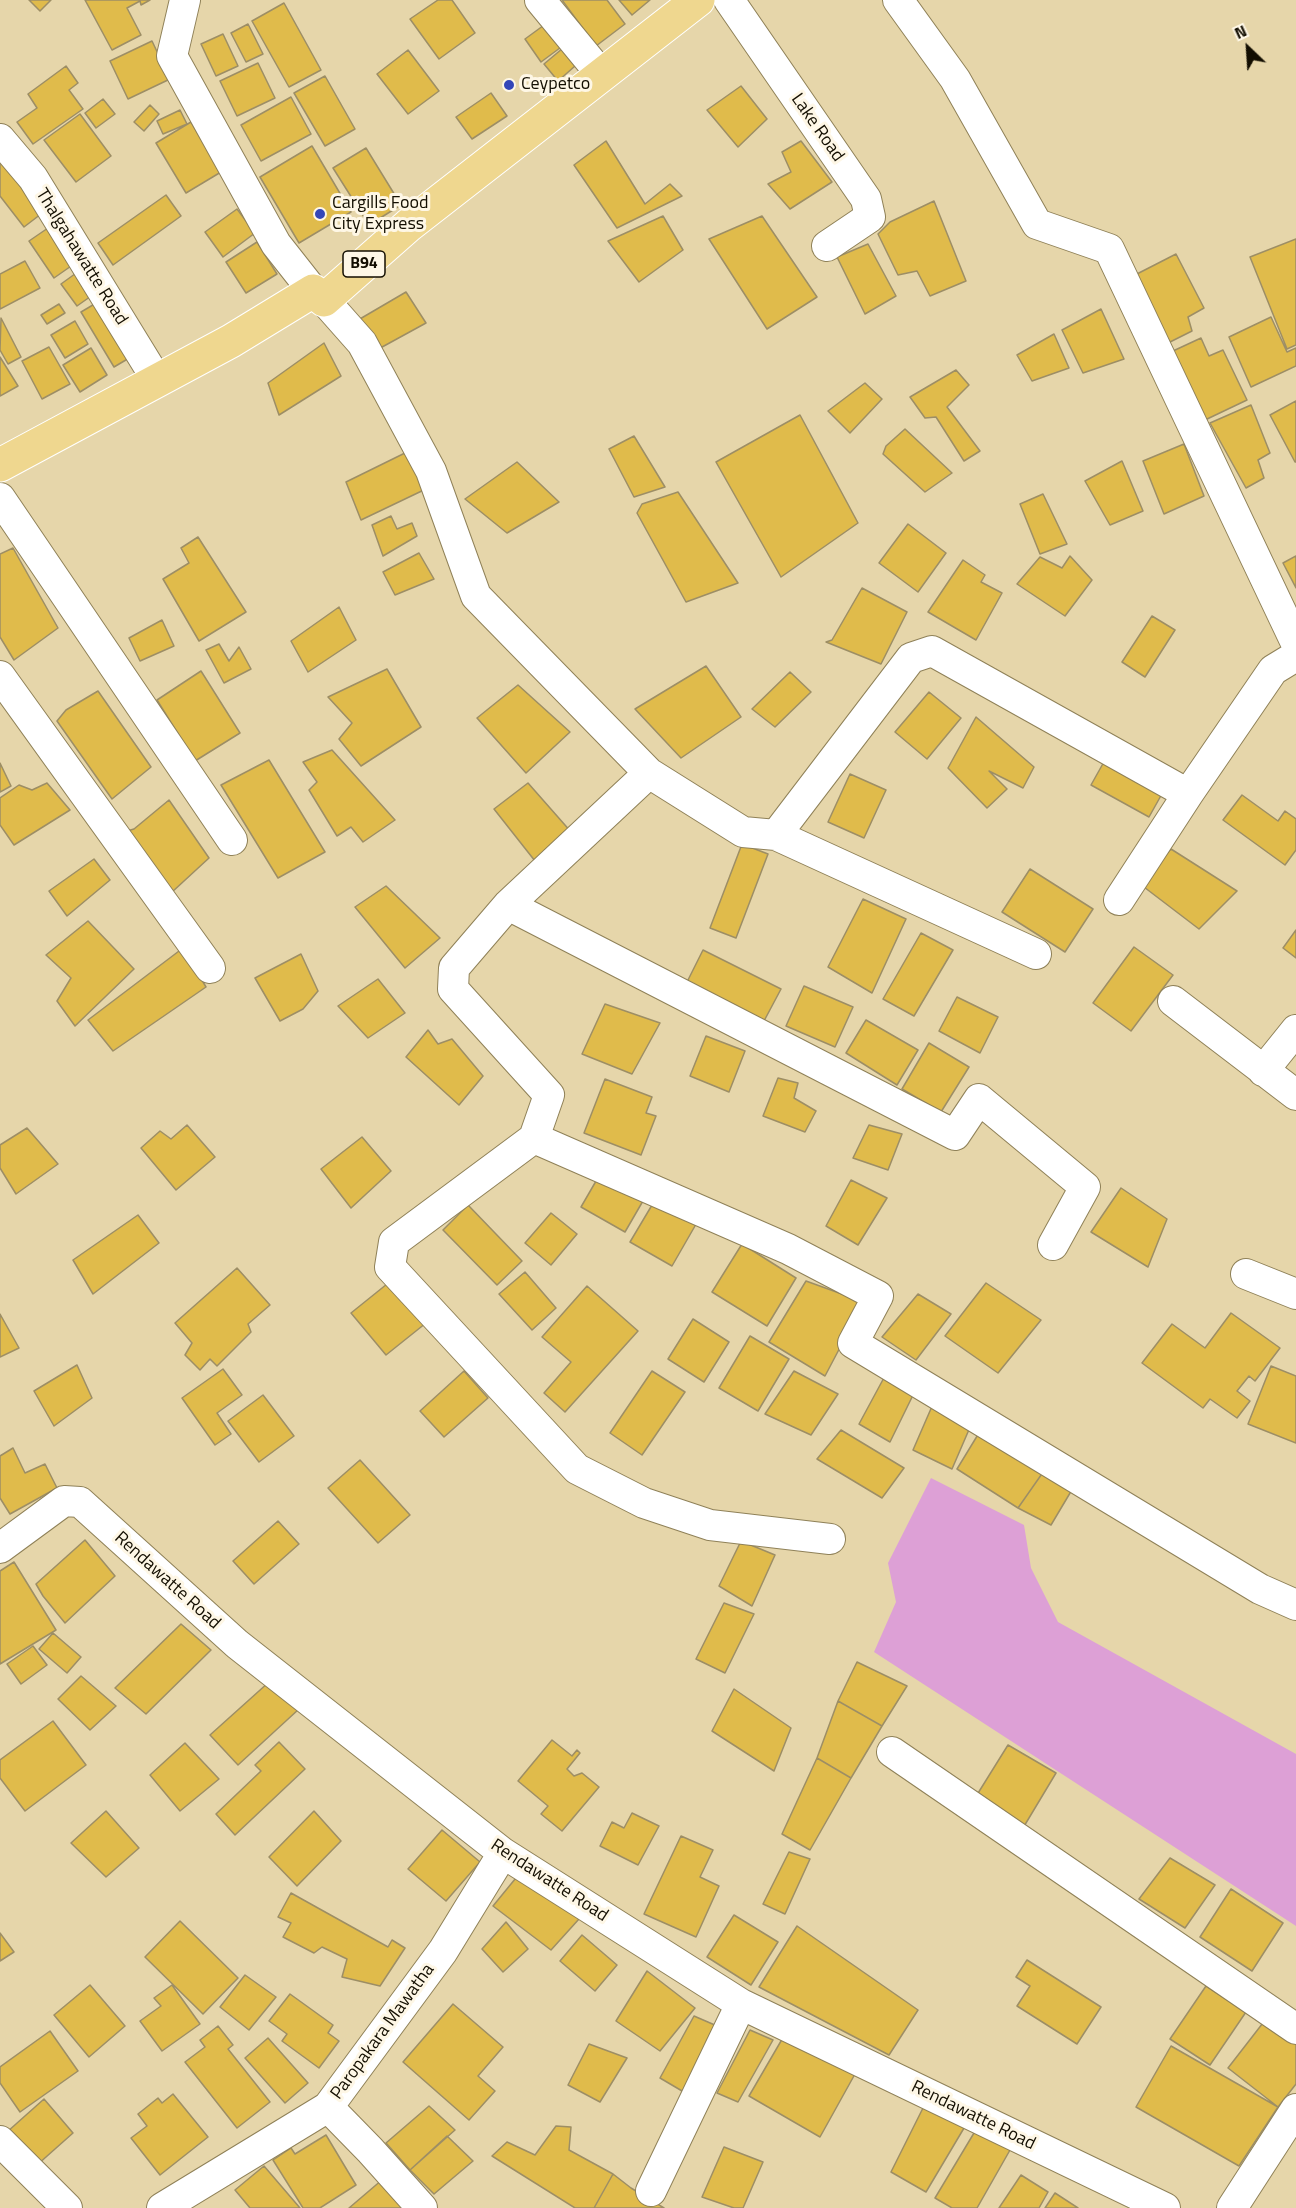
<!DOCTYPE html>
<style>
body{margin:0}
#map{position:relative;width:1296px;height:2208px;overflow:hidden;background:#e6d6aa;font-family:"Titillium Web",sans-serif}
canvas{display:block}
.north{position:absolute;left:1218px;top:18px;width:60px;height:60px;-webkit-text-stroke:4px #fef7e6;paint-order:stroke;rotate:335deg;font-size:16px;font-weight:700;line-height:24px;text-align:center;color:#130e01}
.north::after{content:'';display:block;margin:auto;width:21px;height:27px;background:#130e01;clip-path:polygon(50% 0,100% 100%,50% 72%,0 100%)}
</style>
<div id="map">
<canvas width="1296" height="2208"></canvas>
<div class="north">N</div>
</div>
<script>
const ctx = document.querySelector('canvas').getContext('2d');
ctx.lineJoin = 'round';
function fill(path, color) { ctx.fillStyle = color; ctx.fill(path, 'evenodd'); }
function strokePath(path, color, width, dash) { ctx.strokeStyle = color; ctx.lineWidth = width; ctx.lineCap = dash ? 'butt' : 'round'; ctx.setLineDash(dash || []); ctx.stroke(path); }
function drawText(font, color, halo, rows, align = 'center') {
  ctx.font = font + ' "Titillium Web",sans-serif'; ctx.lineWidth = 6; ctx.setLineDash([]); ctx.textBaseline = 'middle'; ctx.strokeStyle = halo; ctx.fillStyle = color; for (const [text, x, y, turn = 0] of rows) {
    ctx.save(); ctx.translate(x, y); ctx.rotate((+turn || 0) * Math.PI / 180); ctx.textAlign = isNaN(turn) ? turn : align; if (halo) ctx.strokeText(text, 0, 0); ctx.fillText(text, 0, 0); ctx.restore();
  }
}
fill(new Path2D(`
 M931,1478l93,47 7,43 27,54 238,132v172l-422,-274 22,-50 -8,-39z`), '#dda0d6');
const building = new Path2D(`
 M29,0h22l-11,11z
 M85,0h65l-9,5 -1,-4 -13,7 14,27 -29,15z
 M438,0h14l23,33 -36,26 -29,-40z
 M562,0h45l18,24 -29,22z
 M619,0h31l-18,15z
 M284,3l37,67 -32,17 -37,-66z
 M551,20l17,22 -27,20 -16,-23z
 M248,24l15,30 -17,8 -15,-29z
 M223,34l15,32 -22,10 -15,-32z
 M152,41l18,38 -42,20 -18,-38z
 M569,43l14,16 -25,22 -14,-17z
 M408,50l31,41 -31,23 -31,-40z
 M258,63l17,35 -38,18 -17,-35z
 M66,66l12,17 -9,7 14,19 -50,35 -16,-22 20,-14 -9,-14z
 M325,76l30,53 -30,17 -31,-53z
 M741,86l26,33 -29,28 -31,-37z
 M491,93l16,23 -35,23 -16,-22z
 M291,97l20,37 -50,27 -20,-36z
 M103,99l12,15 -19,14 -11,-15z
 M150,105l9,9 -15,17 -10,-9z
 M180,110l7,14 -24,10 -6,-13z
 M80,114l31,42 -35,26 -32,-42z
 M191,122l30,50 -35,21 -30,-50z
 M606,141l39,63 25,-20 12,12 -65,32 -43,-63z
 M801,141l31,41 -42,27 -22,-25 23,-12 -9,-20z
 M312,146l39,66 -52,31 -39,-66z
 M366,148l35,57 -32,20 -36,-57z
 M0,159l41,55 -17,13 -24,-31z
 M166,195l15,21 -68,49 -15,-22z
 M934,201l32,80 -36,15 -13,-25 -19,4 -20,-41 12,-12z
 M237,209l18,24 -32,24 -18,-25z
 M663,216l20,34 -44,32 -31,-41z
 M762,216l55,81 -50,32 -58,-90z
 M48,228l26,36 -20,14 -25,-37z
 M1296,239v106l-9,4 -37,-92z
 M257,242l20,32 -31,19 -20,-31z
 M868,244l28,52 -31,18 -28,-57z
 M1176,254l28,54 -16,9 4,14 -24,12 -35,-67z
 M25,261l15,27 -40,21v-35z
 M79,271l15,23 -17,12 -16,-22z
 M406,292l20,31 -53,29 -20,-29z
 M103,299l33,55 -22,13 -33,-55z
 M59,304l6,9 -18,11 -6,-9z
 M1101,309l23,50 -41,14 -21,-43z
 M1271,317l16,35 9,-4v18l-45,21 -22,-50z
 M1,318l20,39 -13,7 -8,-14z
 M75,321l13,23 -23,14 -14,-23z
 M1054,334l15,34 -37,13 -15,-26z
 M1201,338l8,18 14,-6 24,50 -42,20 -32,-69z
 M324,343l17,33 -62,39 -11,-32z
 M49,347l21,37 -28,15 -20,-38z
 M91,348l16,27 -27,17 -17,-27z
 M0,357l18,29 -18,10z
 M956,370l13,15 -22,22 33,44 -16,10 -28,-44 -11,1 -15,-21z
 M865,383l17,16 -32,34 -22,-22z
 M1296,401v61h-1l-25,-47z
 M1251,405l19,48 -12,7 6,18 -18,10 -36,-65z
 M800,415l58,108 -77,54 -65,-115z
 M905,429l47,44 -27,19 -42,-38 3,-8z
 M634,436l31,51 -31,10 -25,-48z
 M1184,444l20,52 -40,18 -21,-53z
 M407,452l21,36 -67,32 -15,-38z
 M1122,461l21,50 -33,14 -25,-44z
 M517,462l42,40 -52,31 -42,-34z
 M678,492l60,91 -52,19 -49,-89 5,-9z
 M1043,494l24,50 -27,10 -20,-50z
 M391,516l6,13 15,-6 5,13 -34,20 -11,-31z
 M908,524l38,29 -28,39 -39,-29z
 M198,537l48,75 -47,29 -36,-62 26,-16 -8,-15z
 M13,548l45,80 -44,32 -14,-23v-83z
 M419,553l15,26 -39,16 -12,-23z
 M1070,556l22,24 -27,36 -48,-32 23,-27 22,11z
 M1296,556v32l-13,-25z
 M963,560l22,15 -4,7 21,11 -26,47 -48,-28z
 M862,588l45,24 -26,52 -55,-22 6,-2z
 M339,607l17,33 -48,32 -17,-31z
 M1152,616l23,14 -30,47 -23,-15z
 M162,620l12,26 -34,15 -11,-23z
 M219,644l10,17 10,-14 12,22 -27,14 -18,-33z
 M706,666l35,51 -60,41 -46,-49z
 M387,669l34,58 -60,39 -22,-27 13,-16 -24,-26z
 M201,671l39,62 -45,28 -38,-61z
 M790,672l21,20 -36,35 -23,-18z
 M518,685l52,47 -44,41 -49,-55z
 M98,691l53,76 -39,32 -55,-78 9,-11z
 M929,692l32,26 -34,41 -32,-27z
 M976,717l58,50 -11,21 -34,-17 18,18 -20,19 -39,-40z
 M332,750l63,70 -32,22 -12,-15 -14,9 -28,-46 8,-8 -14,-20z
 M269,760l56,92 -47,26 -57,-93z
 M1105,760l58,32 -14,25 -58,-32z
 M0,763l11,23 -11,6z
 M850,774l36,16 -22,48 -36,-16z
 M47,783l23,27 -56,35 -14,-20v-27l19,-13 13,5z
 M528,783l44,50 -37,28 -41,-52z
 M1242,795l36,26 7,-10 11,8v31l-11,15 -62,-45z
 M169,800l40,58 -38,35 -44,-62 7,-2z
 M742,844l26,10 -32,84 -26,-10z
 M1171,849l66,42 -38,38 -59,-45z
 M94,859l16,21 -43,36 -18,-25z
 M1030,869l63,40 -28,43 -63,-40z
 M386,886l54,52 -35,30 -50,-61z
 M863,899l43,20 -34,74 -44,-26z
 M88,921l46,48 -59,57 -18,-25 14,-23 -25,-23z
 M1296,930v28l-13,-10z
 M921,933l32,17 -39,66 -31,-17z
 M1134,947l39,28 -42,56 -38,-28z
 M183,948l23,39 -93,64 -25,-31z
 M703,950l78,39 -17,32 -77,-39z
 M301,954l17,37 -15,18 -23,12 -25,-43z
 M378,979l27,34 -37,25 -30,-32z
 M804,986l49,21 -18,40 -49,-21z
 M957,997l41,20 -18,36 -41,-22z
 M605,1004l55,19 -28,51 -50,-20z
 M866,1020l52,30 -21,35 -51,-32z
 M428,1030l10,14 14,-5 31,37 -24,29 -53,-48z
 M706,1036l39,15 -16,41 -39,-16z
 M929,1043l40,24 -28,45 -39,-23z
 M778,1078l20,5 -4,15 22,13 -11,21 -42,-16z
 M605,1079l47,18 -6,16 10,3 -15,39 -57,-22z
 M187,1125l28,32 -39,33 -35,-42 19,-17 11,8z
 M869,1125l33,9 -14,36 -35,-12z
 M27,1128l31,36 -42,30 -16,-26v-23z
 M362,1137l29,34 -40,37 -30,-39z
 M603,1169l44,25 -22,38 -44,-25z
 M851,1180l36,18 -29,47 -32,-19z
 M1121,1188l46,31 -19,48 -57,-35z
 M658,1195l41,24 -27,47 -42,-24z
 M468,1205l54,56 -25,24 -54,-55z
 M551,1213l26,21 -26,31 -26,-22z
 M138,1215l21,28 -66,51 -20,-34z
 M742,1244l54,34 -29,48 -55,-34z
 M237,1268l33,37 -22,19 3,8 -34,34 -7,-7 -10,11 -15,-15 7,-12 -17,-20z
 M525,1272l31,36 -24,22 -33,-36z
 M392,1280l34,43 -40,32 -35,-42z
 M806,1281l58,21 -39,74 -56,-34z
 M986,1283l55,37 -43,53 -53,-37z
 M587,1286l51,45 -73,81 -21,-19 27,-31 -29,-25z
 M918,1294l33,20 -35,46 -34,-23z
 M1231,1313l49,35 -25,33 -6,-5 -12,15 13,10 -13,17 -27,-19 -7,9 -61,-45 30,-39 33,24z
 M0,1314l19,34 -19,9z
 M693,1319l36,23 -25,40 -36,-23z
 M750,1336l39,23 -31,52 -39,-23z
 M77,1365l15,33 -38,28 -20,-35z
 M1271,1366l25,10v67l-48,-19z
 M223,1369l19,26 -25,18 14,21 -16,11 -33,-47z
 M464,1371l24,27 -44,39 -24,-26z
 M652,1371l33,21 -43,63 -32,-22z
 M794,1371l44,23 -27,41 -46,-21z
 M886,1374l31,13 -27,55 -31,-18z
 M263,1395l31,41 -35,26 -31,-41z
 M933,1404l41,14 -22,51 -39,-19z
 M982,1428l64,40 -28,40 -61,-39z
 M841,1430l63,38 -22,30 -65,-39z
 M13,1448l12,25 20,-9 12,24 -47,26 -10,-16v-42z
 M360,1460l50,55 -32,28 -50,-55z
 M1046,1468l30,15 -25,42 -33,-17z
 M278,1521l21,23 -45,40 -21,-23z
 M85,1540l30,36 -50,47 -22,-27 -7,-12z
 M741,1541l34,14 -23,51 -33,-20z
 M14,1562l42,68 -56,34v-93z
 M724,1603l30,11 -29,59 -29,-14z
 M181,1624l30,26 -65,64 -31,-26z
 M53,1633l28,24 -14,16 -28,-24z
 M33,1646l14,19 -26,19 -14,-20z
 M857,1662l50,24 -25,40 -44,-25z
 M81,1676l35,30 -26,24 -32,-31z
 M269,1682l30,27 -61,56 -28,-30z
 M734,1689l57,39 -17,43 -62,-40z
 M838,1701l44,25 -31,52 -34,-20z
 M53,1721l33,44 -61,46 -25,-33v-18z
 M552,1740l20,16 5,-6 3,3 -13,16 7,7 8,-3 17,14 -37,44 -21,-17 7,-8 -30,-25z
 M279,1742l26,27 -70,66 -19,-21 45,-43 -6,-6z
 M185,1743l34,36 -39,32 -30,-36z
 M1008,1745l48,28 -33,55 -48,-30z
 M817,1758l34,20 -41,72 -28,-16z
 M106,1811l33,37 -33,29 -35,-34z
 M314,1811l27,30 -44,45 -28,-29z
 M632,1813l27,13 -21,39 -38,-19 12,-24 12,6z
 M442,1830l38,32 -34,39 -38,-32z
 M681,1836l32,14 -13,27 19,9 -23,51 -52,-23z
 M789,1852l21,7 -25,55 -22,-10z
 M1170,1858l45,27 -30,43 -46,-29z
 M520,1873l59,46 -28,31 -58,-44z
 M1231,1889l52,34 -31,48 -52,-34z
 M291,1893l97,54 4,-7 13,8 -25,38 -38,-9 5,-18 -25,-12 -8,6 -31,-16 8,-14 -13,-6z
 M734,1915l44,27 -27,43 -44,-28z
 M180,1921l58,57 -35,36 -58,-57z
 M506,1922l22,27 -25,23 -21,-23z
 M797,1926l121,84 -29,45 -130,-68z
 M0,1933l14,19 -14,9z
 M582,1935l35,30 -22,26 -35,-30z
 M1027,1960l74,47 -24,37 -60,-38 13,-20 -14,-9z
 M647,1971l48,37 -35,43 -44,-30z
 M245,1975l31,22 -27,33 -29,-23z
 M90,1985l35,41 -36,31 -35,-42z
 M172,1985l28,39 -38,27 -22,-30 21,-15 -7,-8z
 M1206,1986l40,26 -36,53 -40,-26z
 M290,1994l43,31 -5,8 11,8 -20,27 -37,-27 5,-7 -18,-13z
 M453,2004l50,43 -25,29 17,15 -26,29 -66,-58z
 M694,2016l30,13 -30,69 -34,-20z
 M1266,2019l30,23v42l-18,23 -50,-39z
 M218,2026l15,19 -5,4 42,53 -33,26 -52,-66 20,-15 -5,-7z
 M788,2029l72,36 -40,72 -71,-41z
 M750,2030l23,10 -35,62 -21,-9z
 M50,2031l28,40 -58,41 -20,-29v-16z
 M268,2038l40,45 -23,20 -40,-45z
 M589,2044l38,14 -27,44 -32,-17z
 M1171,2046l107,61 -39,59 -103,-59z
 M173,2094l35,43 -48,38 -29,-37 16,-12 -9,-12 20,-16 4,5z
 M44,2099l29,34 -36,32 -30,-33z
 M925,2104l42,19 -41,69 -35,-20z
 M429,2106l26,24 -45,40 -24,-27z
 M556,2126l15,1 -2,23 44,24 -19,34h-19l-83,-52 15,-14 28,13z
 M977,2128l37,15 -37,65h-25l-17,-10z
 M326,2135l30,50 -36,23h-17l-30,-48 18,-12 4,6z
 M447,2136l26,25 -39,33 -24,-24z
 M724,2147l39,15 -20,46h-9l-32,-11z
 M264,2166l36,42h-50l-15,-18z
 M613,2174l18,14 33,20h-70z
 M1021,2175l27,17 -9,16h-40z
 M383,2179l27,29h-61z
 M1055,2193l23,15h-33z`);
fill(building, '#e0bb4b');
strokePath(building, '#9d8e65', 1.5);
const minor = new Path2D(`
 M185,0l-13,56 104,188 37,47
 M540,0l61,74
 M729,0l137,199 4,18 -43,29
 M898,0l57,79 82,145 72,25 187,394
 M0,139l33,39 124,202
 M324,300l38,43 69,128 45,125 173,177 94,59 33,3 260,119
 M0,498l232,342
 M0,676l210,292
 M649,773l-141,132 -54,63 -1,21 96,106 -15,43 -140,104 -4,25 187,202 67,34 66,22 120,14
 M776,835l135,-177 21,-7 256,143
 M1119,900l69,-106 85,-124 23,-14
 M508,905l447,230 24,-36 106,88 -32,58
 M1173,1001l123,94
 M1263,1071l33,-41
 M534,1138l254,111 90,47 -25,47 407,246 36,16
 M1246,1274l50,20
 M0,1548l64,-47 16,1 157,142 266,209 238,151 424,204
 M892,1752l404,277
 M328,2107l42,43 52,58
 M0,2141l67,67
 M651,2191l90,-187
 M162,2208l166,-101 115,-156 60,-98
 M1232,2208l64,-99`);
const major = new Path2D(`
 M0,465l231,-124 82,-50 11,9 85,-75 289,-225`);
strokePath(minor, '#8f8158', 32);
strokePath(major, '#fff', 35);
strokePath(minor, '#fff', 30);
strokePath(major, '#efd78f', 33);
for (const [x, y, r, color] of [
 [509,85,6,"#3446b8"],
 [320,214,6,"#3446b8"]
]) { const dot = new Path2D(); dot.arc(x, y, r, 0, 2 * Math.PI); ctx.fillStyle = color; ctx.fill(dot); strokePath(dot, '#fef7e6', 2); }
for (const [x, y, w] of [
 [364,264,42]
]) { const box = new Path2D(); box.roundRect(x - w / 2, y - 13, w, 26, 4.5); ctx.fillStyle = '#fef7e6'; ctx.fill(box); strokePath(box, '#130e01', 1.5); }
drawText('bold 16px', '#130e01', null, [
 ["B94",364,264]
]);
drawText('18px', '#130e01', '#fef7e6', [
 ["Ceypetco",521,85],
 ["Cargills Food",332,204],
 ["City Express",332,225]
], 'left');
drawText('18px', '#130e01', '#fef7e6', [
 ["Lake Road",817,128,55],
 ["Thalgahawatte Road",81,257,58],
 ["Rendawatte Road",167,1581,42],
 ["Rendawatte Road",549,1881,33],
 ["Paropakara Mawatha",383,2032,-54],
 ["Rendawatte Road",973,2116,26]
]);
</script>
